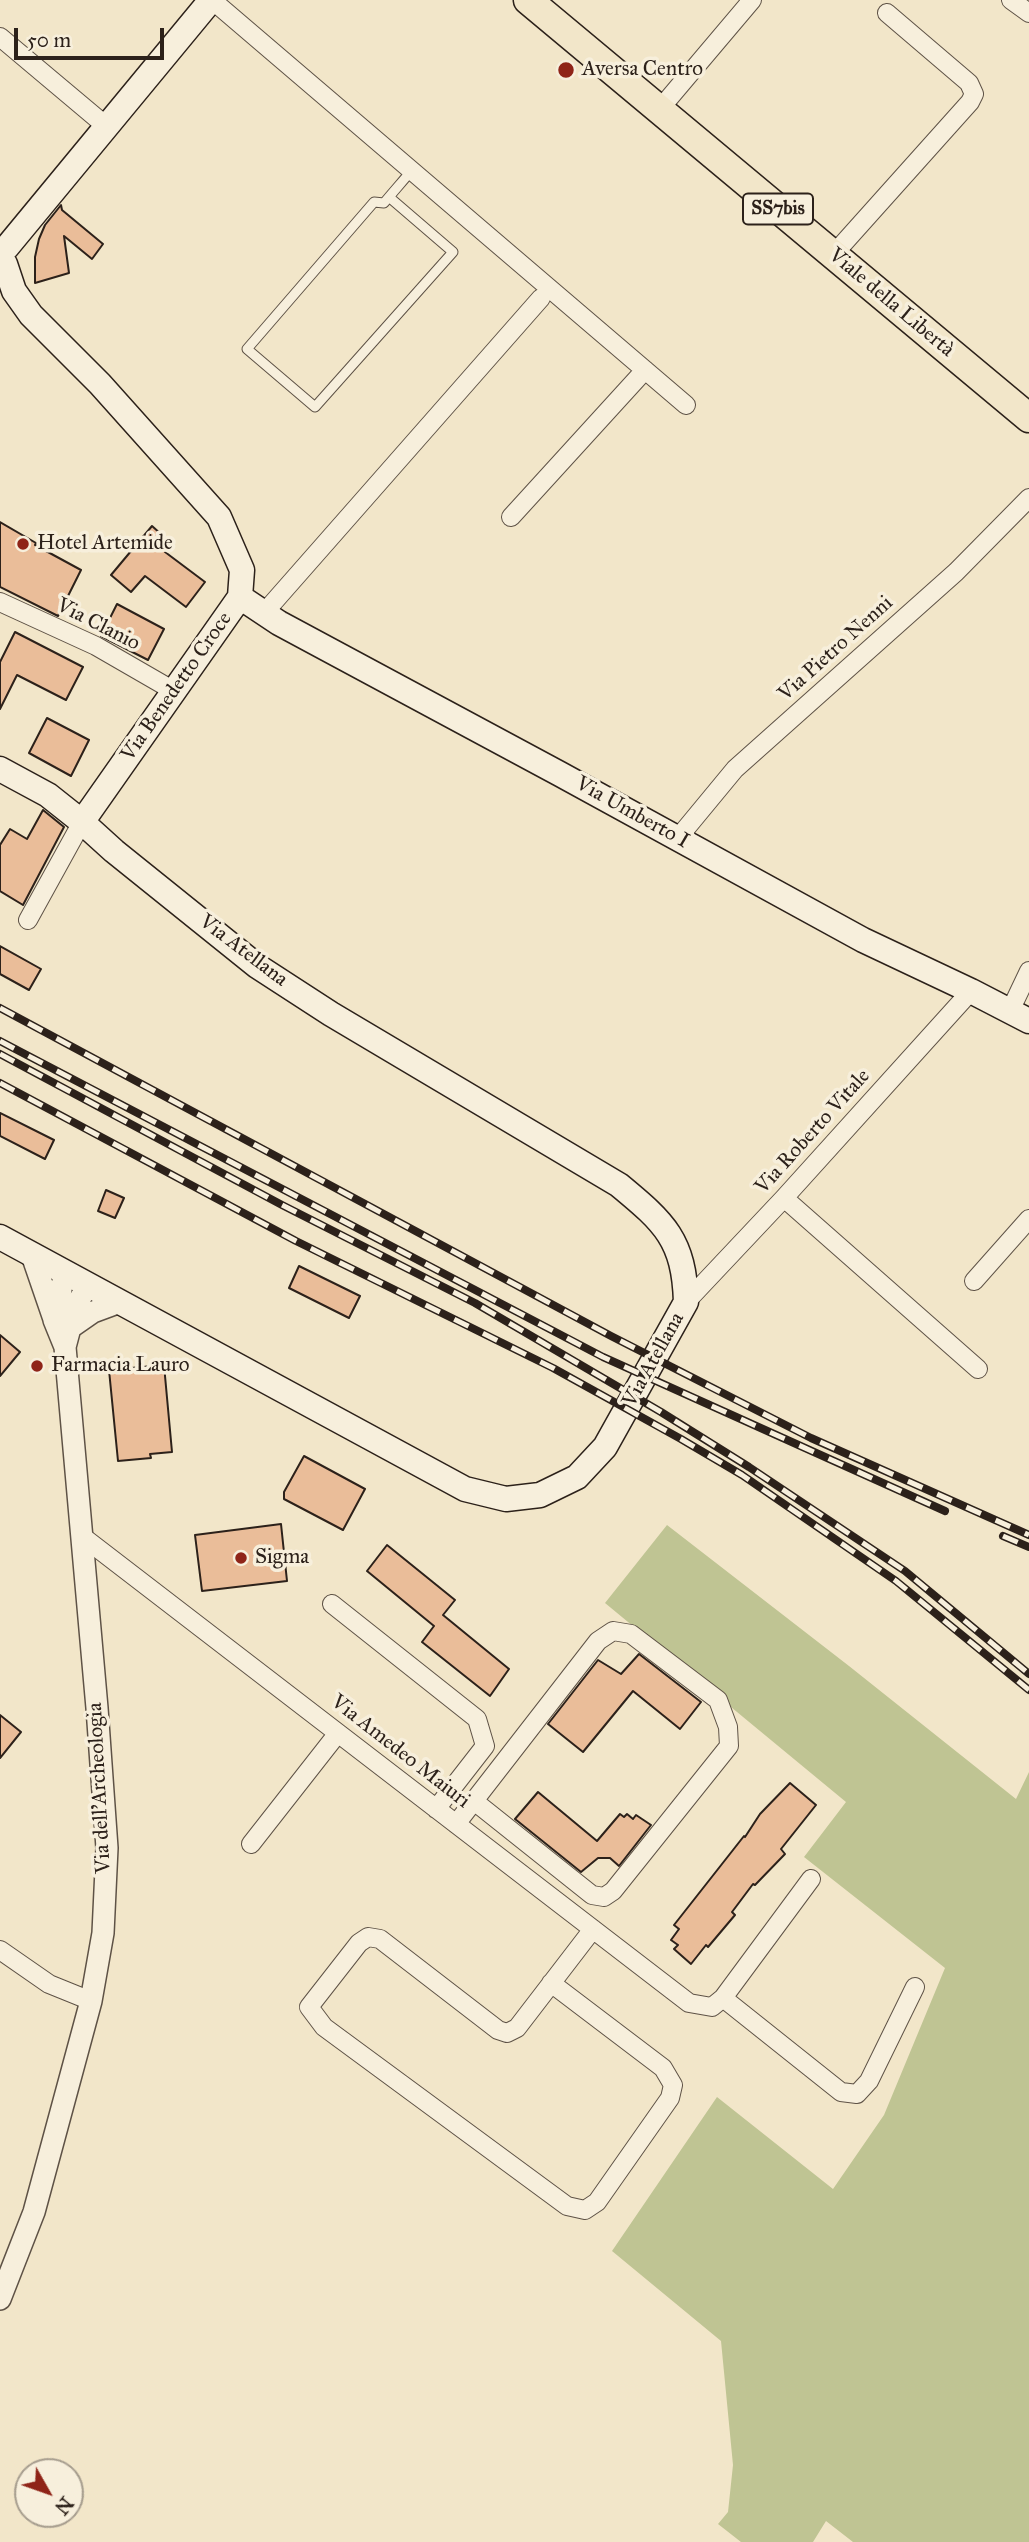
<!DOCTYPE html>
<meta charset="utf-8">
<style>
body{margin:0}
#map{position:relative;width:1029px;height:2542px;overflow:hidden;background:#f2e6c9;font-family:"IM FELL Great Primer",serif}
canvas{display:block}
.north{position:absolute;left:14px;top:2458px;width:70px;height:70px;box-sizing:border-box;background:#f7efdc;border:2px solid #a69d8e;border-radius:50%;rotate:130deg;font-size:19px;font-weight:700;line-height:28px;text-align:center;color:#2c211a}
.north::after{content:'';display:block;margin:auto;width:24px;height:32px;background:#8f2418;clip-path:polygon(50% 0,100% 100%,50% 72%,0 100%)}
.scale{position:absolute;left:14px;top:28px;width:150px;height:32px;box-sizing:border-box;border:4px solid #2c211a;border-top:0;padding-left:9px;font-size:21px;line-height:24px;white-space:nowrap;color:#2c211a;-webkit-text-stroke:5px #f7efdc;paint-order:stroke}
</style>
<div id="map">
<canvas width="1029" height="2542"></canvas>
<div class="north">N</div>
<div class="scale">50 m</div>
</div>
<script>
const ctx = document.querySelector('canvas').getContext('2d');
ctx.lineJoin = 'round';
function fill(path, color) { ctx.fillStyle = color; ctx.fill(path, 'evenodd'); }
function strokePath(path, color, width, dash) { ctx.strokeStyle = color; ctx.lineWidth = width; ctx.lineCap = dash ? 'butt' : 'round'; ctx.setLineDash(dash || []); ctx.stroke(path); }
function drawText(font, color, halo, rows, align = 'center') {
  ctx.font = font + ' "IM FELL Great Primer",serif'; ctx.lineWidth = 7; ctx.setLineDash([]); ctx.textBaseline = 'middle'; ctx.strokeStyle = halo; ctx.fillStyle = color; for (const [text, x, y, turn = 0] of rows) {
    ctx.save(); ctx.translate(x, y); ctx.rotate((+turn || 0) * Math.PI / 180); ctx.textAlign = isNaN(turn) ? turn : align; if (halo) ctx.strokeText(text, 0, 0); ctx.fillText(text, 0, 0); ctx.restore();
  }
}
fill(new Path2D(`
 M667,1525l182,141 167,133 13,-27v770h-176l-27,-21 -13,21h-72l-23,-18 10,-12 5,-47 -12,-124 -109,-90 105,-154 116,92 51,-74 61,-147 -141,-111 42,-55 -241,-199z`), '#bfc493');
const building = new Path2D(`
 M61,205l1,5 41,34 -11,15 -28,-23 5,37 -34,10v-26l4,-18 6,-14z
 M0,522l36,21 -1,2 46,25 -23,46 -58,-29z
 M152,526l20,18 -7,8 40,30 -19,25 -41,-31 -14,16 -20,-17z
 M117,604l47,25 -16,31 -47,-24z
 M15,632l68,35 -17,33 -49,-25 -17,34v-47z
 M47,718l42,22 -18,36 -42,-23z
 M43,810l21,17 -41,78 -23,-14v-46l10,-16 17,10z
 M0,946l41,23 -12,21 -29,-16z
 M0,1113l54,27 -9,19 -45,-23z
 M106,1190l18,8 -9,20 -17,-7z
 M299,1266l61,30 -11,22 -60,-30z
 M0,1335l20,17 -20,24z
 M164,1365l8,87 -22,2 1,4 -33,3 -9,-91z
 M304,1456l61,33 -22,41 -59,-31v-7z
 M281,1524l6,57 -85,10 -7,-56z
 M387,1545l68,55 -12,15 66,54 -19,27 -68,-54 12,-16 -67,-55z
 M639,1654l62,48 -21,27 -47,-38 -50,61 -35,-28 50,-64 23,14z
 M0,1715l21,17 -21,26z
 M790,1783l26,22 -35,44 4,5 -30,31 -2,-1 -21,28 3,3 -27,32 -2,-2 -15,19 -17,-15 4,-4 -7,-5 8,-11 -5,-4 70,-89 1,1 15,-23z
 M538,1792l59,49 23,-27 4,3 3,-3 6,5 3,-4 15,10 -32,41 -9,-8h-12l-17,14 -66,-53z`);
fill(building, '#eabd99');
strokePath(building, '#2c211a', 2);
const service = new Path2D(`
 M389,197l64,55 -138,155 -68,-58 127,-147 10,1c9,-11 19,-22 28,-33`);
const minor = new Path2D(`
 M212,0l474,405
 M1011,0l18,13
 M0,37l106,89
 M659,110l93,-110
 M833,255l137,-153 4,-8 -5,-11 -82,-70
 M511,517l134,-147
 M0,602l96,44 78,45
 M264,613l277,-315
 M678,838l57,-69 221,-197 73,-74
 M28,920l54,-98
 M1010,1011l19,-40
 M784,1198l194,171
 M974,1281l55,-62
 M686,1302l98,-104 187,-207
 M83,1537l606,466 23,4 11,-9 88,-119
 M332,1604l145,115 8,27 -49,63
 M456,1824l142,-183 15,-10 18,3 87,66 10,27 1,19 -116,145 -9,6 -12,-2 -118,-94
 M251,1844l87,-111
 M0,1950l49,34 42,17
 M551,1983l112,85 10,17 -3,13 -73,104 -12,8 -18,-4 -243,-179 -15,-20 50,-64 9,-6 12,2 118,91 9,3 10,-5 76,-99
 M723,1998l118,94 16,2 12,-13 46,-94`);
const tertiary = new Path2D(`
 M32,1255l22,64
 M70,1328l5,-21 13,-22
 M65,1347l5,-19 23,-16 27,-10
 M0,2299l34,-87 57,-211 12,-68 4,-85 -10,-140 -32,-361 -11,-27 11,-48`);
const secondary = new Path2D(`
 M7,247l204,-247
 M5,264l9,27 17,24 69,69 119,133 23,53 -2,27 -158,225
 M240,597l39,26 281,151 303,166 108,51 58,30
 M0,769l48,26 34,27 32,29 143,115 74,48 288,171c46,38 65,55 67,117l-81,145 -28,30 -37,18 -34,4 -41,-10 -465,-252`);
const primary = new Path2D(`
 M528,0l501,418`);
strokePath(service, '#5e5246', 11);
strokePath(minor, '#5e5246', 20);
strokePath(tertiary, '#5e5246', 24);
strokePath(secondary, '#2c211a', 27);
strokePath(primary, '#2c211a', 31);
strokePath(service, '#f7efdc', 9);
strokePath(minor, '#f7efdc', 18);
strokePath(tertiary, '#f7efdc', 21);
strokePath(secondary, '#f7efdc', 24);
strokePath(primary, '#f2e6c9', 28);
const rail = new Path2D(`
 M0,1008l611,328 200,102 218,97
 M0,1041l603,316 342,154
 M0,1054l282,151 193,98 186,109 88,55 156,104 124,103
 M0,1083l296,158 257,127 128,71 61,36 154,106 133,109
 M1003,1536l26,11`);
strokePath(rail, '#2c211a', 8);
strokePath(rail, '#f7efdc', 5, [16]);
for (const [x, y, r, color] of [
 [566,70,9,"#8f2418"],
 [23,544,7,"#8f2418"],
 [37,1366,7,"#8f2418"],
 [241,1558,7,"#8f2418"]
]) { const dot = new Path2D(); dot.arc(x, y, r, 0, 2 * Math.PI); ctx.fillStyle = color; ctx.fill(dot); strokePath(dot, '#f7efdc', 2.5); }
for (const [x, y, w] of [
 [778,209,70]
]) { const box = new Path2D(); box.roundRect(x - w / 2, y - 15.5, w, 31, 5); ctx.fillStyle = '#f7efdc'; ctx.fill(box); strokePath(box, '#2c211a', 2); }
drawText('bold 19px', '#2c211a', null, [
 ["SS7bis",778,209]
]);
drawText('21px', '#2c211a', '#f7efdc', [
 ["Aversa Centro",582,70],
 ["Hotel Artemide",37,544],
 ["Farmacia Lauro",51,1366],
 ["Sigma",255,1558]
], 'left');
drawText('21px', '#2c211a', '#f7efdc', [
 ["Viale della Libertà",891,303,40],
 ["Via Clanio",98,625,27],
 ["Via Pietro Nenni",836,649,-42],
 ["Via Benedetto Croce",177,687,-55],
 ["Via Umberto I",632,813,29],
 ["Via Atellana",243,951,37],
 ["Via Roberto Vitale",813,1132,-48],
 ["Via Atellana",654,1360,-61],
 ["Via Amedeo Maiuri",400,1752,38],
 ["Via dell'Archeologia",100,1788,-93]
]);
</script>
